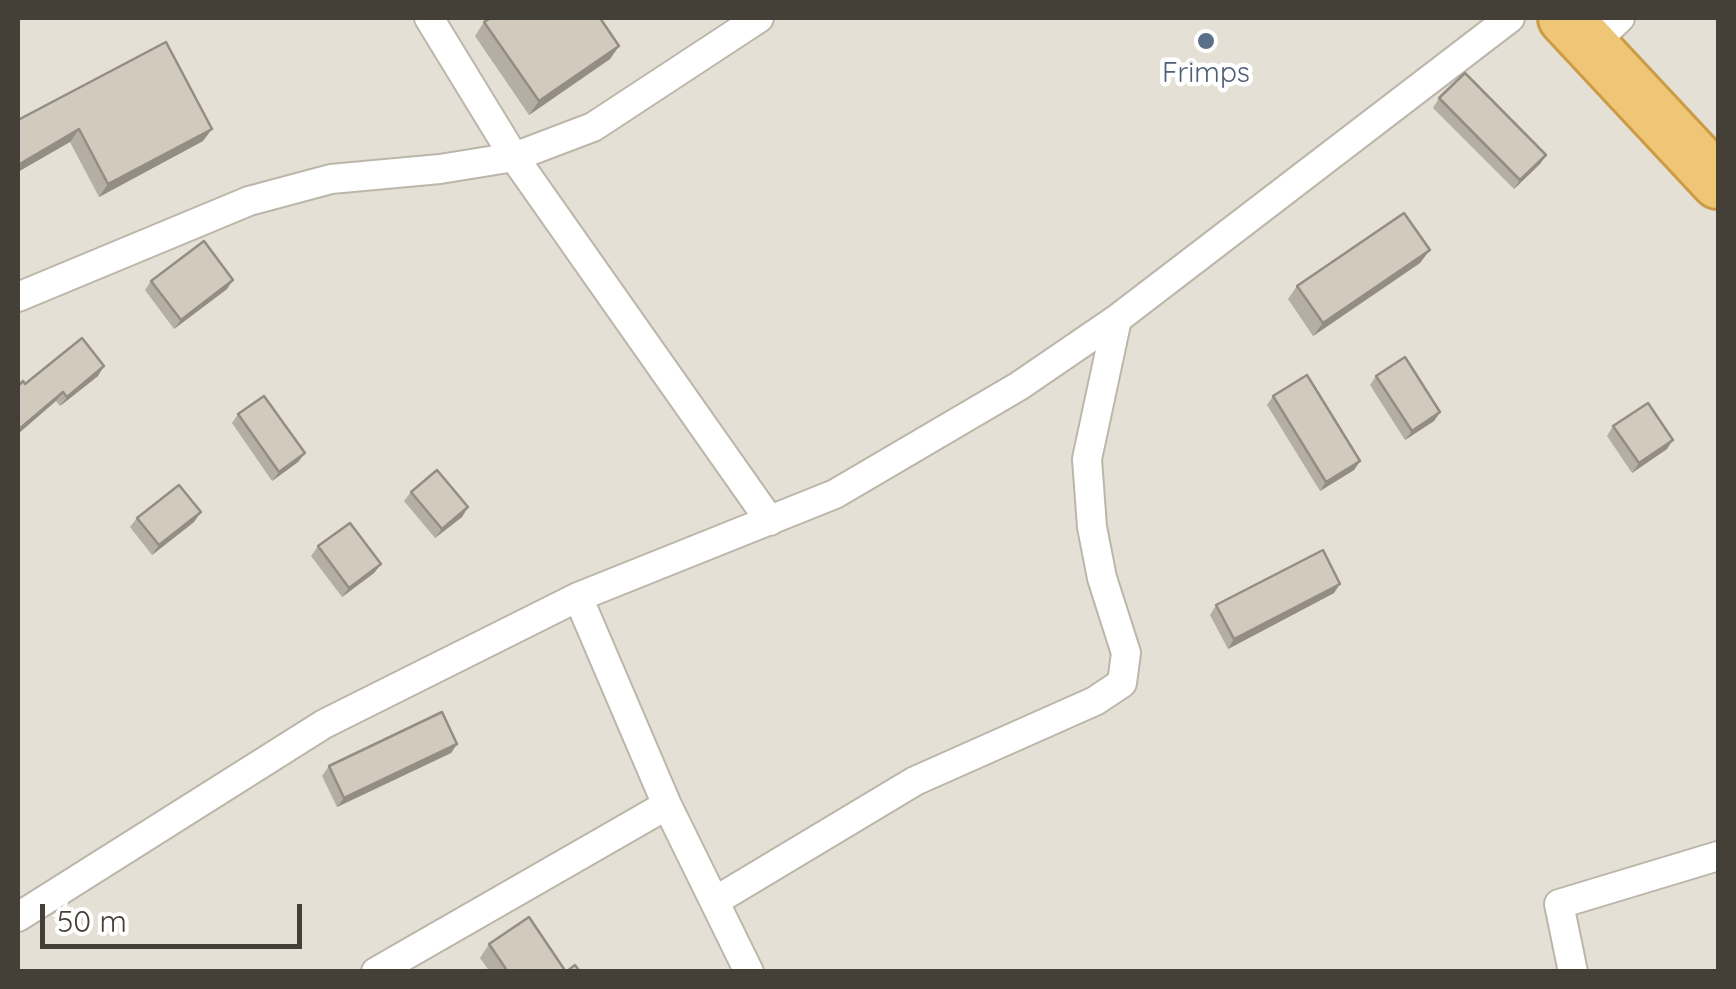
<!DOCTYPE html>
<style>
body{margin:0}
#map{position:relative;width:1736px;height:989px;overflow:hidden;background:#f1eee7;font-family:Quicksand,sans-serif}
canvas{display:block}
.frame{position:absolute;inset:0;border:20px solid #443f37;pointer-events:none}
.scale{position:absolute;left:40px;top:904px;width:262px;height:45px;box-sizing:border-box;border:5px solid #443f37;border-top:0;padding-left:12px;font-size:30px;line-height:35px;white-space:nowrap;color:#443f37;-webkit-text-stroke:8px #fff;paint-order:stroke}
</style>
<div id="map">
<canvas width="1736" height="989"></canvas>
<div class="frame"></div>
<div class="scale">50 m</div>
</div>
<script>
const ctx = document.querySelector('canvas').getContext('2d');
ctx.lineJoin = 'round';
function fill(path, color) { ctx.fillStyle = color; ctx.fill(path, 'evenodd'); }
function strokePath(path, color, width, dash) { ctx.strokeStyle = color; ctx.lineWidth = width; ctx.lineCap = dash ? 'butt' : 'round'; ctx.setLineDash(dash || []); ctx.stroke(path); }
function drawText(font, color, halo, rows, align = 'center') {
  ctx.font = font + ' Quicksand,sans-serif'; ctx.lineWidth = 9; ctx.setLineDash([]); ctx.textBaseline = 'middle'; ctx.strokeStyle = halo; ctx.fillStyle = color; for (const [text, x, y, turn = 0] of rows) {
    ctx.save(); ctx.translate(x, y); ctx.rotate((+turn || 0) * Math.PI / 180); ctx.textAlign = isNaN(turn) ? turn : align; if (halo) ctx.strokeText(text, 0, 0); ctx.fillText(text, 0, 0); ctx.restore();
  }
}
fill(new Path2D(`
 M18,18h1700v953h-1700z`), '#e5e0d5');
const street = new Path2D(`
 M429,18l85,139 256,364
 M1593,44l27,-26
 M18,297l231,-96 82,-22 109,-10 74,-12 79,-30 166,-109
 M578,597l89,208 82,167
 M715,901l200,-120 180,-80 27,-18 4,-30 -24,-75 -10,-51 -5,-68 30,-140
 M18,917l306,-193 254,-127 257,-103 184,-108 98,-67 393,-301
 M376,972l291,-167
 M1573,972l-14,-68 159,-48`);
const highway = new Path2D(`
 M1565,18l153,164`);
strokePath(street, '#bcb6aa', 32);
strokePath(highway, '#cc9b46', 58);
strokePath(street, '#fff', 28);
strokePath(highway, '#eec675', 52);
fill(new Path2D(`
 M484,22l135,24 -9,13 -81,56 -54,-79z
 M1439,98l107,57 -6,9 -26,25 -81,-81z
 M18,120l185,21 -104,56 -29,-55z
 M1420,263l-107,73 -25,-37 9,-13z
 M151,281l76,8 -53,40 -29,-39z
 M98,376l-38,30 -4,-5 -31,-17z
 M1376,376l64,36 -6,9 -29,19 -35,-55z
 M1273,396l87,65 -6,9 -34,21 -53,-86z
 M238,414l67,39 -7,9 -26,19 -40,-58z
 M1613,426l54,23 -35,24 -25,-37z
 M411,492l57,15 -6,10 -27,21 -31,-37z
 M137,518l57,4 -42,33 -22,-28z
 M318,546l63,18 -7,9 -32,24 -31,-41z
 M1334,593l-106,56 -18,-34 6,-10z
 M457,744l-6,9 -114,54 -15,-31 7,-10z
 M489,944l77,28h-76l-10,-14z`), '#b5aea3');
fill(new Path2D(`
 M619,46l-9,13 -81,56 10,-14z
 M79,129l-9,13 -52,30v-7z
 M212,129l-9,12 -104,56 9,-13z
 M1546,155l-6,9 -26,25 6,-9z
 M1430,250l-10,13 -107,73 10,-13z
 M233,280l-6,9 -53,40 7,-9z
 M104,366l-6,10 -38,30 7,-9z
 M63,392l-7,9 -38,33v-4z
 M1440,412l-6,9 -29,19 7,-9z
 M1673,440l-6,9 -35,24 7,-10z
 M305,453l-7,9 -26,19 7,-9z
 M1360,461l-6,9 -34,21 6,-9z
 M468,507l-6,10 -27,21 7,-9z
 M201,512l-7,10 -42,33 7,-10z
 M381,564l-7,9 -32,24 7,-9z
 M1340,584l-6,9 -106,56 6,-10z
 M457,744l-6,9 -114,54 7,-9z`), '#938d84');
const building = new Path2D(`
 M491,18h109l19,28 -80,55 -55,-79z
 M166,42l46,87 -104,55 -29,-55 -61,36v-45z
 M1465,73l81,82 -26,25 -81,-82z
 M1404,213l26,37 -107,73 -26,-37z
 M204,241l29,39 -52,40 -30,-39z
 M82,338l22,28 -37,31 -4,-5 -45,38v-44l5,-5 2,3z
 M1405,357l35,55 -28,19 -36,-55z
 M1307,375l53,86 -34,21 -53,-86z
 M264,396l41,57 -26,19 -41,-58z
 M1648,403l25,37 -34,23 -26,-37z
 M437,470l31,37 -26,22 -31,-37z
 M179,485l22,27 -42,33 -22,-27z
 M350,523l31,41 -32,24 -31,-42z
 M1323,550l17,34 -106,55 -18,-34z
 M442,712l15,32 -113,54 -15,-32z
 M529,917l37,55h-58l-19,-28z
 M575,965l5,7h-14z`);
fill(building, '#d2cabd');
strokePath(building, '#938d84', 2.5);
for (const [x, y, r, color] of [
 [1206,41,10,"#5c6f8a"]
]) { const dot = new Path2D(); dot.arc(x, y, r, 0, 2 * Math.PI); ctx.fillStyle = color; ctx.fill(dot); strokePath(dot, '#fff', 4); }
drawText('28px', '#4e5e75', '#fff', [
 ["Frimps",1206,74]
]);
</script>
